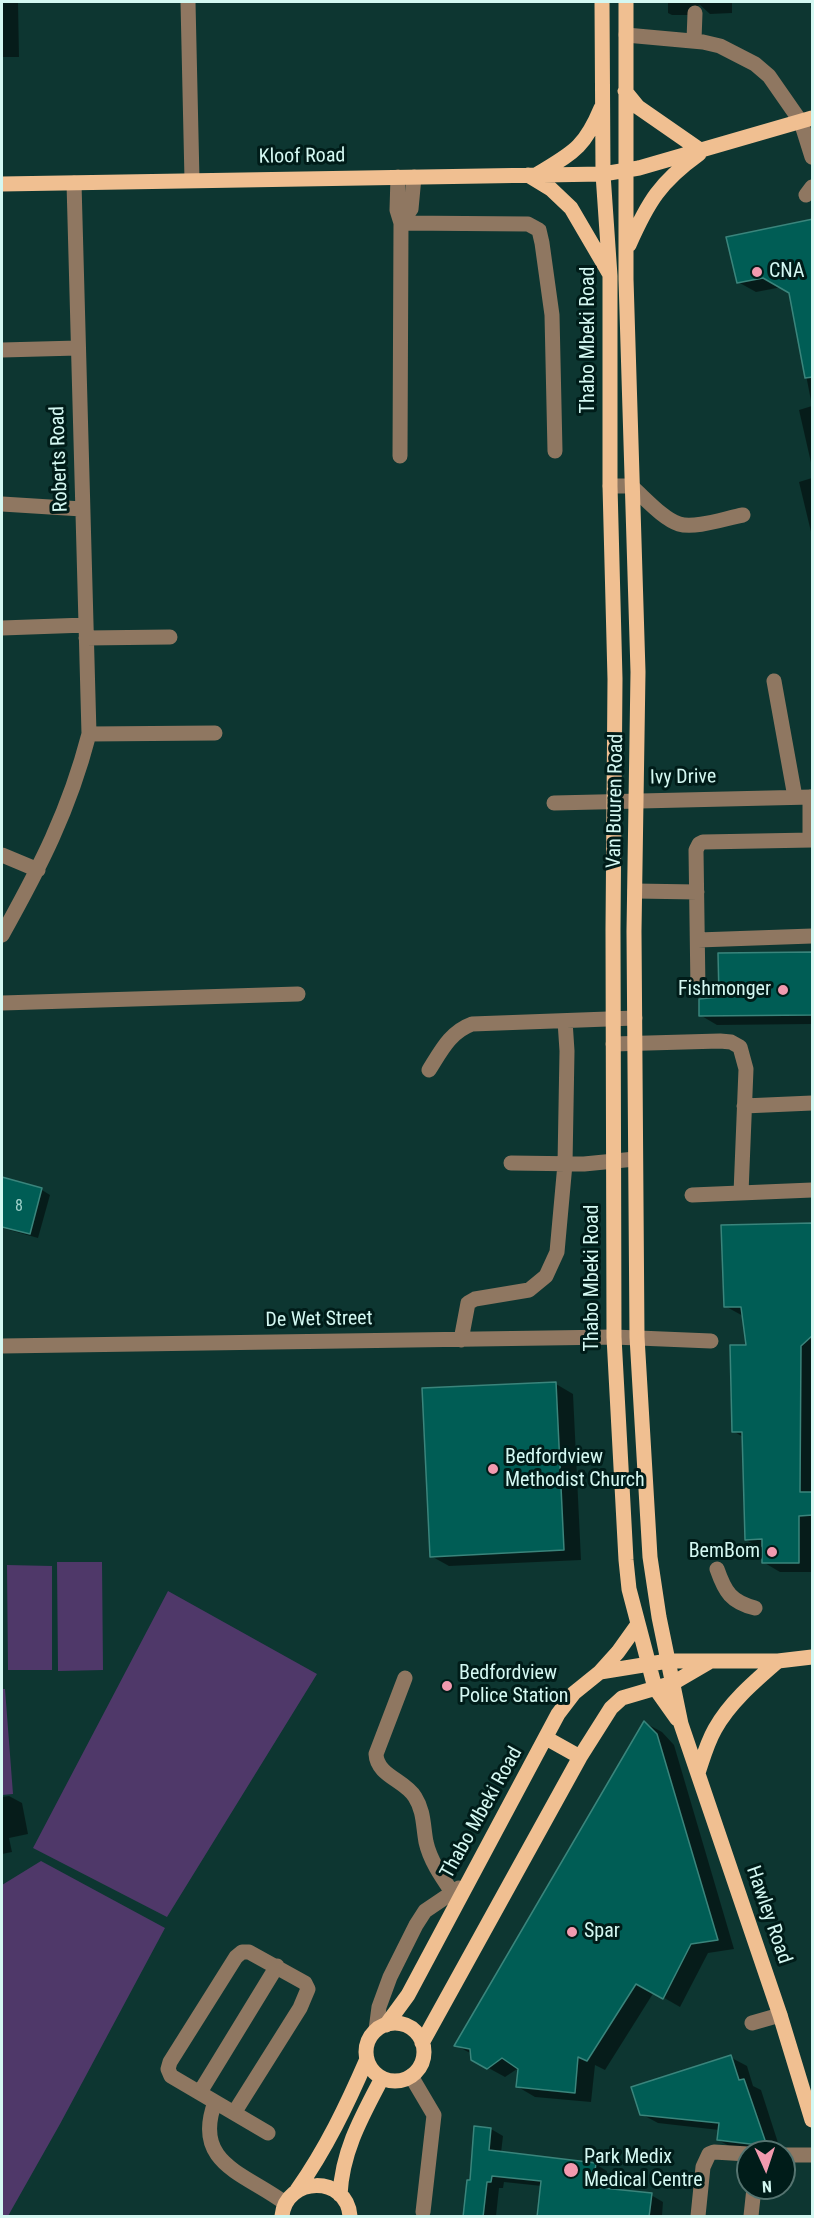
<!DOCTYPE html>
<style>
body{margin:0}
#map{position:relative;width:814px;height:2218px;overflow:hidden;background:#0d3631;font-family:"Roboto Condensed",sans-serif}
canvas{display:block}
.frame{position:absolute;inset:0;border:3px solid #d4f8f2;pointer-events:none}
.north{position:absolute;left:736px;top:2140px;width:60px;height:60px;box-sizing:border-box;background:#001c19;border:2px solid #557470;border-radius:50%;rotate:177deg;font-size:16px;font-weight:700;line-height:24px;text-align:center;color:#d4f8f2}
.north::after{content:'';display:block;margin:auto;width:21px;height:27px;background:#f29aaf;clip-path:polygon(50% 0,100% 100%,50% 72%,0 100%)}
</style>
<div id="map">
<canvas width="814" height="2218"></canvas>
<div class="frame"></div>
<div class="north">N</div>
</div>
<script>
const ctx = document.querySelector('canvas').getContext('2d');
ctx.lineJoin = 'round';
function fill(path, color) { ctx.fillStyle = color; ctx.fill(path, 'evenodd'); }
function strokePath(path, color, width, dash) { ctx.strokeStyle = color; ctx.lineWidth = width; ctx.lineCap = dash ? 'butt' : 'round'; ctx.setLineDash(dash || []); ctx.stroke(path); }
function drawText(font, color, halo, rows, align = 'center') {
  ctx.font = font + ' "Roboto Condensed",sans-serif'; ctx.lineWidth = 6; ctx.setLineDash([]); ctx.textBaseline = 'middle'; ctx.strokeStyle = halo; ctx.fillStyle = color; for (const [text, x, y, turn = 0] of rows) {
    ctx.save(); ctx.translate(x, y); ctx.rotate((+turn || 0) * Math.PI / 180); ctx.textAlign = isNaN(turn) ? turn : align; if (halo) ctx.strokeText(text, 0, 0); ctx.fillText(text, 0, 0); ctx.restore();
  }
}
fill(new Path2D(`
 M57,1562h45l1,108 -45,1z
 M7,1565l45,1v104h-44z
 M168,1591l149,83 -150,243 -134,-69z
 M2,1689h3l8,105 -11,1z
 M41,1861l124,67 -105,196 -52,92h-6v-331z`), '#4f3869');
fill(new Path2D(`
 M2,2h16l1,55h-17z
 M668,2h64v11l-22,1 -10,-9 -9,4 -2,6h-17l-4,-2z
 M812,221v246l-13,-57 13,-4 -22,-114 -8,-5 -26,5 -18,-10z
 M812,478v58l-13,-54z
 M812,953v71l-95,1 -17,-10 20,-17z
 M2,1179l40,11 8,5 -12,43 -36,-10z
 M812,1225v347h-32l-17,-10v-13l-17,-9 -3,-103 -10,-6 14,-84 -4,-31 -18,-10z
 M556,1384l17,10 8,166 -132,6 -18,-10z
 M645,1723l17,9 12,13 60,204 -26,4 -28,54 -26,-15 -49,78 -10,-5 -4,37 -56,-5 -17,-10 2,-20 -15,10 -33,-18v-5l-15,-8z
 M9,1796l13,7 6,31 -19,4 3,14 -10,2v-57z
 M730,2057l17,9 6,20 8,4 20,62 -46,-3 -17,-9 1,-10 -61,-7 -17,-9z
 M475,2128l16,1 12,7 -2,17 94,11 12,7 -2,19 46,5 12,7 -1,14h-123l3,-30 -38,-4 -1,6h-4l-3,28h-32l7,-35z`), '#0007');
const building = new Path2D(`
 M813,219v158l-8,1 -16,-85 -26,-15 -26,5 -11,-46z
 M813,952v63l-114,1v-17l20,-2 -1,-44z
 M2,1177l40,11 -12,46 -28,-7z
 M813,1223v112l-12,11 -1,146h13v23l-14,1v47h-37v-24l-17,1 -3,-108h-10l-2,-87h16l-5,-38h-17l-3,-82z
 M556,1382l8,168 -134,7 -8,-169z
 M644,1721l13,13 61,206 -27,4 -28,55 -27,-15 -49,77 -9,-4 -3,36 -59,-6 2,-18 -16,-11 -15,11 -16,-9 -1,-11 -16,-3z
 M731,2055l8,25 5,-1 23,67 -50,-6 2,-17 -79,-8 -9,-28z
 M474,2126l17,2 -2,22 107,13 -3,24 59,6 -3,24h-112l4,-36 -49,-5 -1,6h-4l-4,35h-20l4,-37h3z`);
fill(building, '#005d55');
strokePath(building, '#3a857c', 1.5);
strokePath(new Path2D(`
 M188,2l4,178
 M626,35l77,7 17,4 35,18 14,12 32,46 11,35
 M694,40l1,-27
 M398,177l-1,33 4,13
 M806,195l6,-8
 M401,223l10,-14 3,-32
 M2,350l76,-2
 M400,456l1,-233 127,1 11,6 3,13 10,72 3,136
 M610,486h21c13,11 32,33 48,38 16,5 47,-6 64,-9
 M2,504l80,5
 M2,628l84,-3
 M86,638l84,-1
 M774,681l21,116
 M89,734l126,-1
 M810,797v43
 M554,803l258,-6
 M2,855l36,15
 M635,891l62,1
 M2,935c38,-68 67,-124 87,-201l-15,-551
 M698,940l114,-4
 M698,990l-2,-140 3,-6 4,-2 109,-2
 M2,1003l296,-9
 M613,1044l107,-3 11,1 9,5 6,22 -5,124
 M429,1070c12,-19 21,-38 43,-46l163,-6
 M744,1106l68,-3
 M511,1163l73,1 51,-5
 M692,1195l120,-5
 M461,1340l7,-37 7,-4 54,-9 17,-14 11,-24 8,-88 2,-113 -2,-30
 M2,1346l612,-9 97,4
 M717,1569c8,23 14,33 38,39
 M405,1678l-29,76c1,22 29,26 39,43 9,14 8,29 11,45 4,18 15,34 26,50
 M752,2023l28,-8
 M376,2030l3,-23 11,-30 26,-52 9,-14 34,-23
 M411,2076l23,39 -11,97
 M200,2092l77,-126
 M215,2102c-23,62 30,71 70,101
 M234,2113l66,-105 8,-19 -3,-6 -56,-31h-7l-6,5 -66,105 -2,7 3,7 97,57
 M784,2155h28
 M698,2216l5,-49 6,-13 5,-2 34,2
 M751,2216l3,-28`), '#8f7761', 15);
strokePath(new Path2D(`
 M602,2l1,172 7,102v210l5,193 -2,250 1,408 12,223 3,29 26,99 22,31
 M626,2v277l12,393 -4,259 3,406 13,220 9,60 22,107 99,291 32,105
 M625,91l13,16 62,43
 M528,175l23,14 20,19 38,65
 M536,175c36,-22 48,-26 65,-67
 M2,184l601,-10 36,-6 173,-50
 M629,245c19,-43 31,-63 70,-91
 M600,1672l18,-20 20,-28
 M546,1738l34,19
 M698,1773c5,-15 9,-30 17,-44 15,-27 40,-48 63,-68
 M366 2052a29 29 0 1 1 58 0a29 29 0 1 1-58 0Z
 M386,2025l22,-30 150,-281 16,-21 26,-21 68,-11h110l34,-4
 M422,2043l158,-286 31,-49 11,-10 51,-15 36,-21
 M297,2190c29,-41 50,-85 70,-131
 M340,2195c2,-44 22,-79 42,-117
 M282,2216c4,-40 65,-41 68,0`), '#f0bf91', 15);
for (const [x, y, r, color] of [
 [757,272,6,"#f29aaf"],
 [783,990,6,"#f29aaf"],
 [493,1469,6,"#f29aaf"],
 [772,1552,6,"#f29aaf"],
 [447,1686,6,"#f29aaf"],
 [572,1932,6,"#f29aaf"],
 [571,2170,8,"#f29aaf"]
]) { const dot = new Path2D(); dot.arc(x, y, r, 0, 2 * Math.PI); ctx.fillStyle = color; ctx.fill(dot); strokePath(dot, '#001c19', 2); }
drawText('16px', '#9fd1cb', null, [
 ["8",19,1207]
]);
drawText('20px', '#d4f8f2', '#001c19', [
 ["Kloof Road",302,157,-1],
 ["Thabo Mbeki Road",589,340,-90],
 ["Roberts Road",60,459,-92],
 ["Ivy Drive",683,778,-1],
 ["Van Buuren Road",616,801,-89],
 ["Thabo Mbeki Road",593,1278,-90],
 ["De Wet Street",319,1320,-1],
 ["Thabo Mbeki Road",482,1813,-61],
 ["Hawley Road",768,1915,71]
]);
drawText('20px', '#d4f8f2', '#001c19', [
 ["CNA",769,272],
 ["Fishmonger",771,990,"right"],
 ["Bedfordview",505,1458],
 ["Methodist Church",505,1481],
 ["BemBom",760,1552,"right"],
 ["Bedfordview",459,1674],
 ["Police Station",459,1697],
 ["Spar",584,1932],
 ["Park Medix",584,2158],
 ["Medical Centre",584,2181]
], 'left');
</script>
